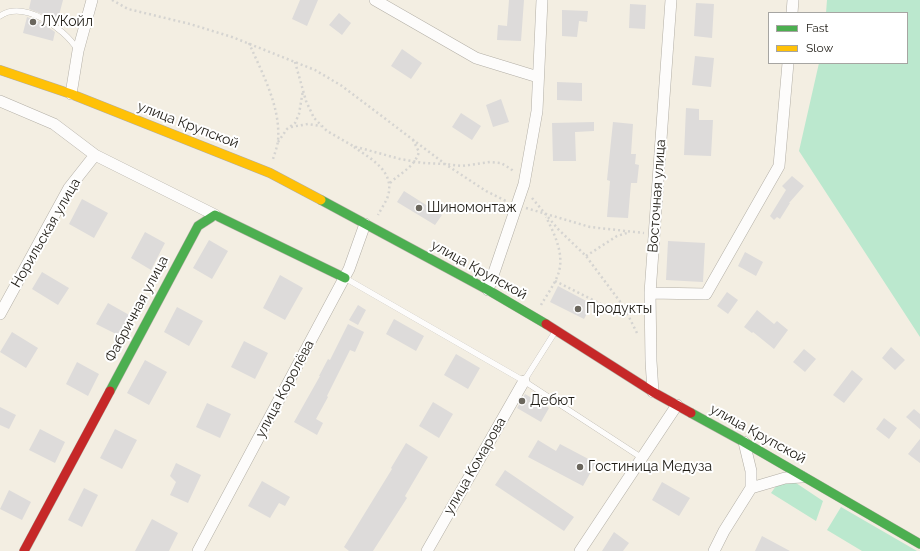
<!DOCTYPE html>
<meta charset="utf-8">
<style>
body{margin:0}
#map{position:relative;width:920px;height:551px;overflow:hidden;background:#f3eee2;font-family:Raleway,sans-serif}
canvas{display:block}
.legend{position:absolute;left:768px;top:12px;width:140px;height:52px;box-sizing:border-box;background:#fff;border:1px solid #a6a5a2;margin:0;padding:5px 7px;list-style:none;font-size:12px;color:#201d16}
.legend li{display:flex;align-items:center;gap:8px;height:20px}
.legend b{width:20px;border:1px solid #a6a5a2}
</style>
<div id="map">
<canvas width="920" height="551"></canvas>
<ul class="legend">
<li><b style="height:5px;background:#4caf50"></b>Fast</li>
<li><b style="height:5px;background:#ffc107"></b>Slow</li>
</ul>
</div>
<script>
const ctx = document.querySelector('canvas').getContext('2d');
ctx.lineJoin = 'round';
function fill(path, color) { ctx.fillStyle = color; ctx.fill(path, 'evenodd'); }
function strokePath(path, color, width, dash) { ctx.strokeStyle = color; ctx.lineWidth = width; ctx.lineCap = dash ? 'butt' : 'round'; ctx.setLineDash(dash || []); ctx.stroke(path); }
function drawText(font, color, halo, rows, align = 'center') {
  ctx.font = font + ' Raleway,sans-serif'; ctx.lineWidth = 4; ctx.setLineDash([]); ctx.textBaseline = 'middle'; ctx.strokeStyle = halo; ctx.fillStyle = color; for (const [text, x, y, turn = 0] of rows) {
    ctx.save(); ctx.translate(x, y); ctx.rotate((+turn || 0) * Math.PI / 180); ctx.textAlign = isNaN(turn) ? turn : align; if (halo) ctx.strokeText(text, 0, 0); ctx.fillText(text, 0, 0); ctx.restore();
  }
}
fill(new Path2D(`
 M827,0h93v337l-121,-186 20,-88h88v-50h-81z
 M784,475l39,26 -7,20 -45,-28z
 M841,507l76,44h-55l-35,-21z`), '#bbe8ce');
fill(new Path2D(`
 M31,0h32l-6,23 -13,-8 -15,-6z
 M300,0h18l-11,26 -15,-7z
 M509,0h15l-3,41 -24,-1 1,-15 9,1z
 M696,3l18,1 -2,34 -18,-2z
 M630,4l16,1 -1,24 -16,-1z
 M562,10l26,1 -1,11 -8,-1 -2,16 -15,-1z
 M339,13l12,10 -9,12 -13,-10z
 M27,17l14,5 14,10 -2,9 -30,-8z
 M402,49l20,14 -11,16 -20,-13z
 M695,56l19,2 -3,29 -19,-2z
 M557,82l25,1v18l-25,-1z
 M501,99l8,23 -16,5 -7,-22z
 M686,108l13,1v11h14l-2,36 -27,-1z
 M461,113l20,13 -9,14 -20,-13z
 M594,122v9l-19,1 1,29h-23l-1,-38z
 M613,122l20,2 -2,30h5l-1,10 4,1 -2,18h-6l-3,35 -21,-1 3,-36 -3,-1z
 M792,176l12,10 -15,17h1l-10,16 -3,-2 -3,3 -4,-4 16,-26 -4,-4z
 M404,191l38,24 -7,10 -38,-23z
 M82,199l26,14 -14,25 -25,-14z
 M145,232l20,11 -14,27 -20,-12z
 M209,240l19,11 -16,28 -19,-11z
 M668,241l37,2 -2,39 -37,-2z
 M745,252l18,10 -7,14 -18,-10z
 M42,272l27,16 -11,17 -26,-16z
 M280,275l23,13 -18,32 -22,-12z
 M558,286l34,18 -8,15 -34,-17z
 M727,292l11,8 -10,14 -11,-8z
 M108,303l23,13 -11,20 -24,-12z
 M358,305l8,5 -8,15 -9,-5z
 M177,307l26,14 -14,25 -25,-14z
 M757,310l17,14 3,-3 11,9 -14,19 -21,-17 -1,1 -8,-6z
 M394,319l30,17 -8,15 -30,-17z
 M348,324l16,8 -9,20 -5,-2 -23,46 1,1 -12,22 7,4 -6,12 -23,-13 26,-46h-1l9,-17 2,1z
 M12,332l26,16 -12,20 -26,-16z
 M244,341l24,12 -13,26 -24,-12z
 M891,347l14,13 -10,10 -13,-12z
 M804,349l12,10 -11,13 -12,-10z
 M456,354l24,14 -12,21 -24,-14z
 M145,360l22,12 -18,33 -22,-12z
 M77,362l22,12 -11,22 -22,-12z
 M852,370l11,9 -19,24 -11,-8z
 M525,394l24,14 -8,14 -24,-14z
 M433,402l20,12 -14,24 -20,-12z
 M207,403l24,11 -11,24 -24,-11z
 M0,407l16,8 -7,14 -9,-4z
 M914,409l6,5v15l-14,-12z
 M884,418l13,10 -8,11 -13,-10z
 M40,429l25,13 -10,21 -26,-13z
 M115,429l22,11 -15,29 -22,-11z
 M920,439v24l-12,-9z
 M538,440l18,11 4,-7 36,19 -13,23 -55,-29z
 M406,443l22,14 -23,39 2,2 -34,53h-24l-5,-4 48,-78 -1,-1z
 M176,463l25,12 -13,28 -18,-8 6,-13 -6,-6z
 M505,470l69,47 -10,14 -69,-46z
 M262,481l28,16 -5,9 -6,-3 -9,15 -22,-12z
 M662,482l28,16 -11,18 -27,-16z
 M84,488l14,7 -16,32 -14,-7z
 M9,490l22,12 -9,18 -22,-11z
 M152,519l26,14 -9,18h-34z
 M614,532l15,11 -6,8h-21z
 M762,536l28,15h-35z`), '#dddbda');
const lane = new Path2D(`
 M0,16c24,-16 64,12 77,33
 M345,278l179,103 118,77
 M524,381l31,-49`);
const street = new Path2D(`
 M375,0l101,58 62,19
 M792,13l1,-13
 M71,94l7,-43 14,-51
 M0,101l54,23 41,31 120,60
 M488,290l36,-106 13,-73 5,-111
 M650,293l56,1 73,-128 9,-103
 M0,314l69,-126 26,-33
 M653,392l-2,-31 -1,-68 21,-293
 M751,488l34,-10 17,-1
 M198,551l151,-282 16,-45
 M427,551l97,-170
 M580,551l97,-146
 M714,551l10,-20 27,-43v-17l-7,-29`);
const fast = new Path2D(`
 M321,200l167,90 58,34
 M110,391l88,-165 17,-11 130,63
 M691,413l53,29 176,102`);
const slow = new Path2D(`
 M0,70l71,24 199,79 51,27`);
const jam = new Path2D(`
 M546,324l107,68 38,21
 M24,551l86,-160`);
strokePath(lane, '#b2aea5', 6);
strokePath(street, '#b2aea5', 12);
strokePath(fast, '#b2aea5', 10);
strokePath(slow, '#b2aea5', 10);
strokePath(jam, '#b2aea5', 10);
strokePath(new Path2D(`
 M112,0l16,9 62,15 42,13 83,33 27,16 103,78 41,27 20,10
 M249,43c13,30 32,64 29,98 -1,6 -3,12 -5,18
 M295,62l11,39 8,17 13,13 26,15 47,13 23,4 22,1 17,2 28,-4 11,1 10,6 3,3
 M291,127l17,-3 13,2
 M278,142l9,-13 8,-6 4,-9 4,-24
 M354,147c17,12 41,24 34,49 -2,6 -7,13 -10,19
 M390,183c11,-11 24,-15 29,-31l-6,-12
 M532,198l26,31 28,27 38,51 14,28
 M526,208l64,19 54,6
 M586,256l31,-20 10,-3
 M555,281l50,25 22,7
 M541,305c5,-9 12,-18 16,-28 9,-20 -2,-42 -11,-60`), '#d5d4d1', 2.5, [2, 3]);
strokePath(lane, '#fdfcfb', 5.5);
strokePath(street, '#fdfcfb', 11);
strokePath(fast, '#4caf50', 9);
strokePath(slow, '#ffc107', 9);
strokePath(jam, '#c62828', 9);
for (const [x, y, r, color] of [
 [33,22,4,"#6a665d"],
 [419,208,4,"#6a665d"],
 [578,309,4,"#6a665d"],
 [522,401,4,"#6a665d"],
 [580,467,4,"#6a665d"]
]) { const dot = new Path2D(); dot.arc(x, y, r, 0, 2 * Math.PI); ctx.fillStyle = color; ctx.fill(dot); strokePath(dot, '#fff', 1.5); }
drawText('14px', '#201d16', '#fff', [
 ["ЛУКойл",41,22],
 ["Шиномонтаж",427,208],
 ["Продукты",586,309],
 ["Дебют",530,401],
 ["Гостиница Медуза",588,467]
], 'left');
drawText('14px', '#201d16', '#fff', [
 ["улица Крупской",188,125,21],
 ["Восточная улица",657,196,-86],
 ["Норильская улица",46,233,-60],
 ["улица Крупской",479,270,29],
 ["Фабричная улица",137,309,-62],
 ["улица Королёва",285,389,-62],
 ["улица Крупской",758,434,29],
 ["улица Комарова",475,466,-60]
]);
</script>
